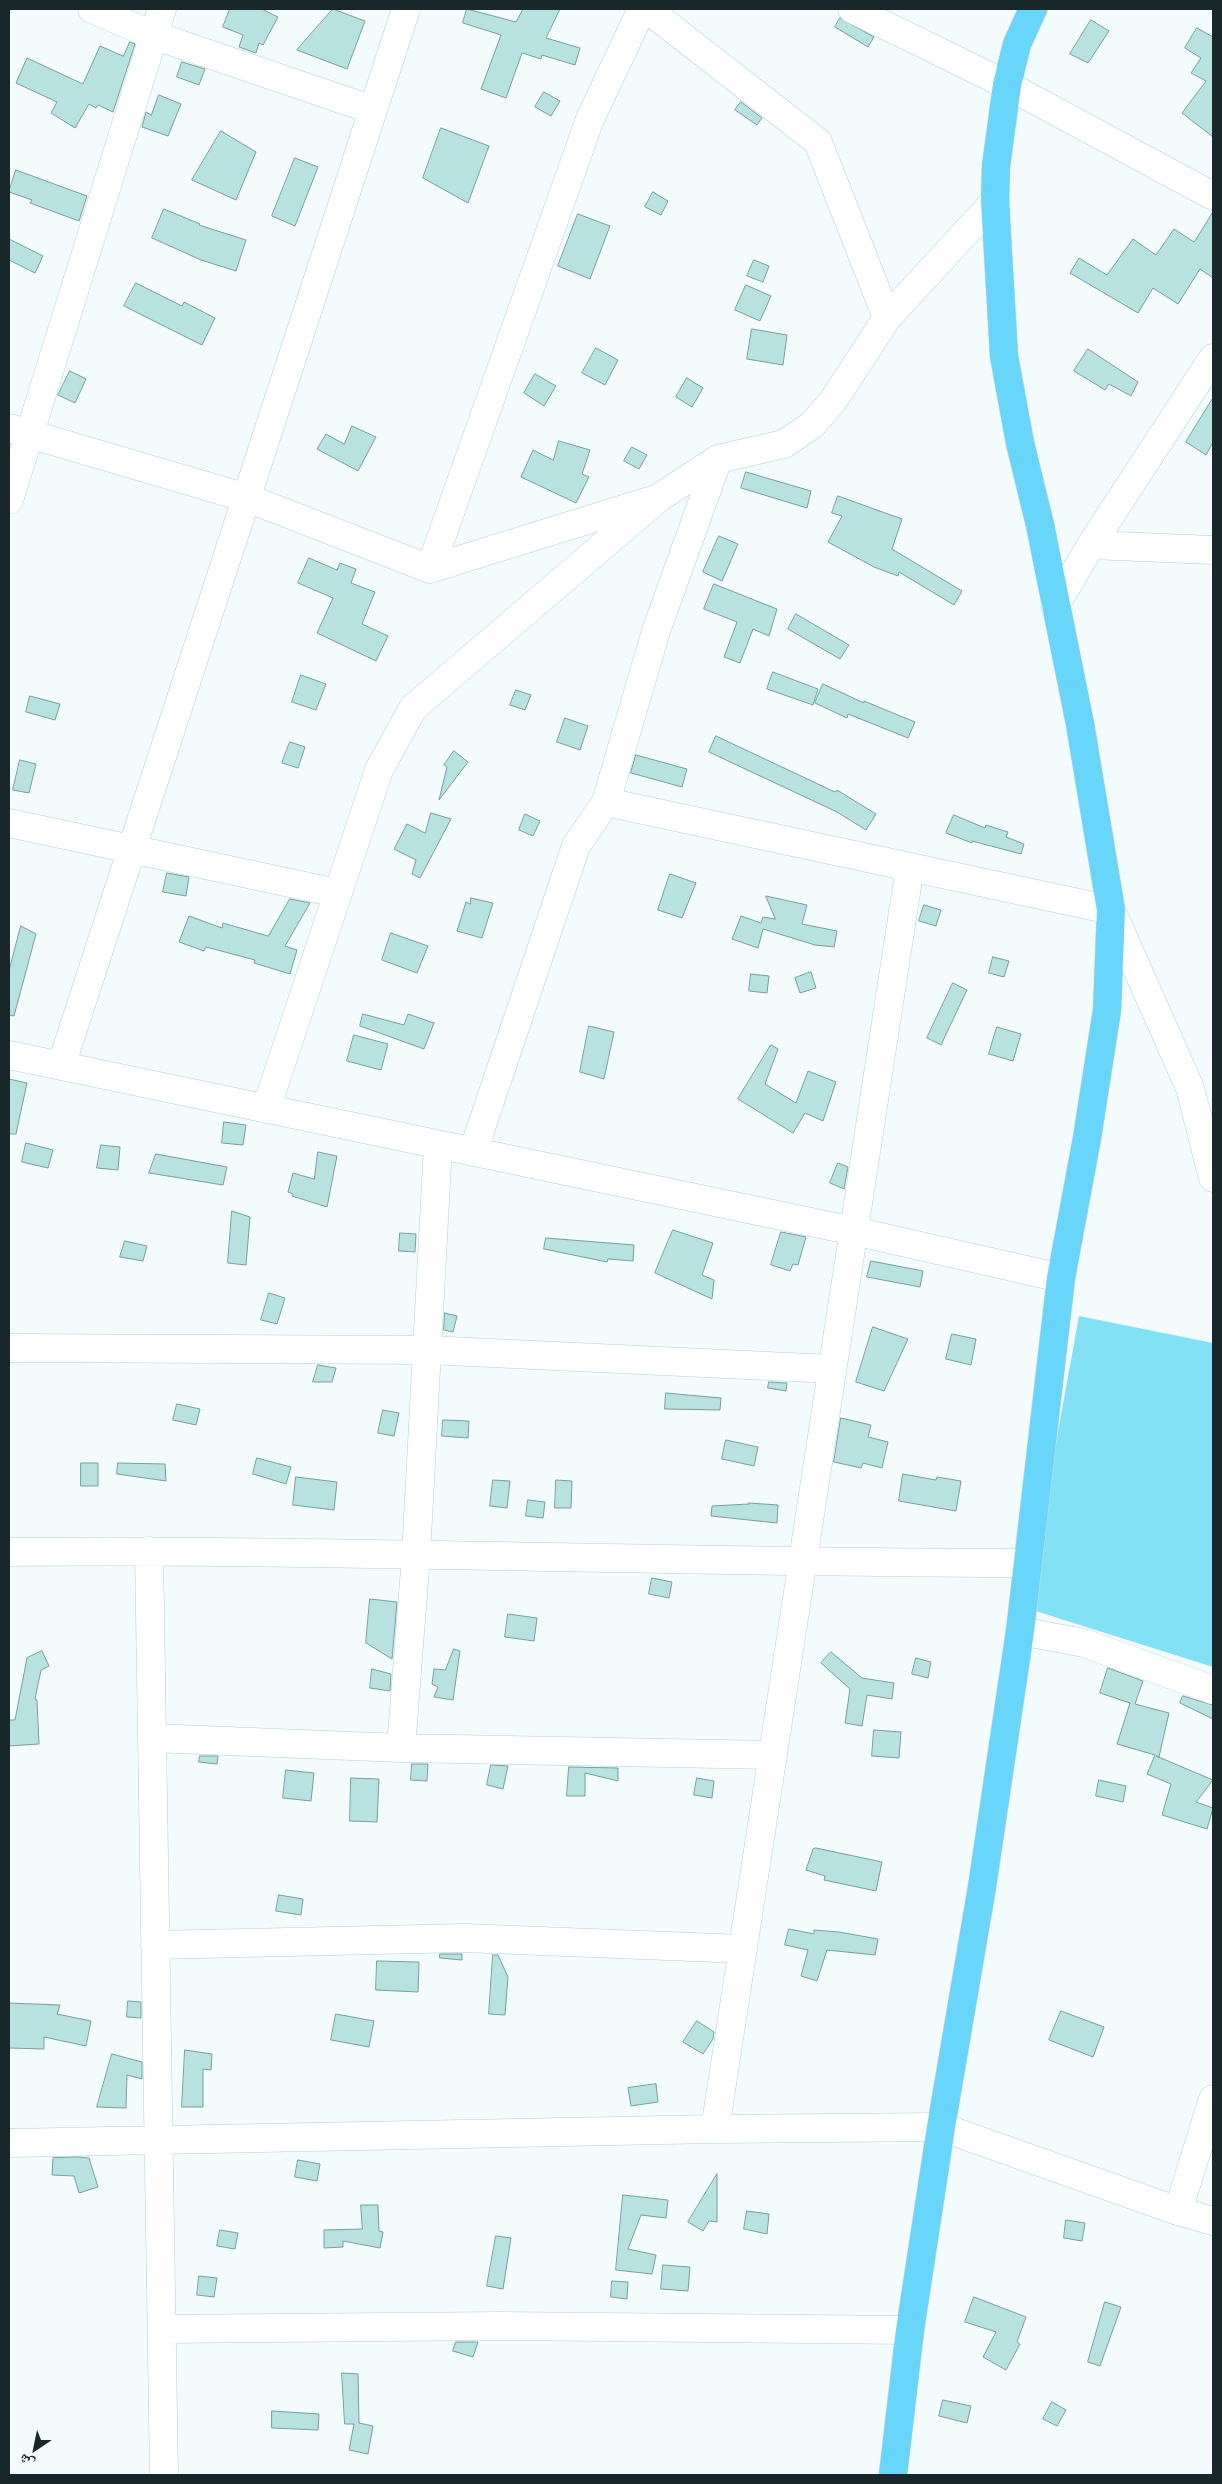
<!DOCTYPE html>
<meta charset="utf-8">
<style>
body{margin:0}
#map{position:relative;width:1222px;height:2484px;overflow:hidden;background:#f3fbfd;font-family:Quicksand,"Noto Naskh Arabic",sans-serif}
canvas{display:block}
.frame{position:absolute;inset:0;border:10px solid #17272a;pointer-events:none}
.north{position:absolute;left:10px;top:2424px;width:50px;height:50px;-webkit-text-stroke:4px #f3fbfd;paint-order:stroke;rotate:214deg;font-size:14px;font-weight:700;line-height:20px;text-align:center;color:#17272a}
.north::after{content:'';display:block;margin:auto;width:18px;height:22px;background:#17272a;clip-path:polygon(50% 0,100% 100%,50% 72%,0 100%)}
</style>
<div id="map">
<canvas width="1222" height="2484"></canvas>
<div class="frame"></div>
<div class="north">ش</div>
</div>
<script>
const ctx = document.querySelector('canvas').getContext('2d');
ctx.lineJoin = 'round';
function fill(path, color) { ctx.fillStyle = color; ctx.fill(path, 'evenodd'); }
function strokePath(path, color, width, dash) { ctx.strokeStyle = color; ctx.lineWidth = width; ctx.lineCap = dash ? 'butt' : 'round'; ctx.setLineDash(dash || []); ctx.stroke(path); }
fill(new Path2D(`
 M1079,1316l134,27v324l-187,-59z`), '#83e1f5');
const building = new Path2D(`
 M230,9h32l16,8 -15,28 -4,-2 -3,10 -17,-6 4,-12 -20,-8z
 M333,9l32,12 -18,48 -50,-19z
 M467,9l49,13 7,-13h37l-14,29 34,10 -5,17 -33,-10 -1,4 -19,-6 -16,45 -25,-9 20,-54 -38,-12z
 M840,18l34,19 -6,10 -33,-20z
 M1091,20l18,11 -21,32 -18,-9z
 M1197,28l16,9v100l-31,-24 24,-32 -15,-8 10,-15 -16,-10z
 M130,42l5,2 -22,68 -15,-7 -2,3 -7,-4 -14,24 -24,-15 6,-11 -41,-19 11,-25 56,26 17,-38 23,10z
 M182,62l23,7 -6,16 -22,-8z
 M544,92l16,9 -9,15 -16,-9z
 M159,95l22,9 -13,32 -26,-9 4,-15 5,3z
 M741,102l21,16 -5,7 -22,-15z
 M441,128l48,18 -21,57 -45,-25z
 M221,131l35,21 -20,48 -44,-20z
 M295,158l23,9 -23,59 -23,-10z
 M16,170l71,26 -8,25 -49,-18 2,-3 -23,-8z
 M653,192l15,9 -7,14 -16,-8z
 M164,209l36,15 -1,1 47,15 -10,31 -35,-11 -49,-22z
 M1213,212v66l-13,-9 -22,35 -25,-16 -15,25 -68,-40 9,-15 28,17 26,-36 23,16 18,-26 20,13z
 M578,214l32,12 -20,53 -32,-13z
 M9,239l34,17 -8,17 -26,-13z
 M754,260l15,6 -6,16 -16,-6z
 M136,283l46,23 2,-4 31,16 -13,27 -78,-39z
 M746,285l25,11 -11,25 -25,-11z
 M752,329l35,6 -4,30 -36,-6z
 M596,348l22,12 -13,25 -23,-12z
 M1088,349l50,33 -7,14 -22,-12 -4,6 -31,-19z
 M70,371l16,8 -11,24 -17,-8z
 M535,374l21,12 -12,20 -20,-13z
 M687,378l16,10 -11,19 -16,-10z
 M1213,398v44l-7,13 -20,-13z
 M352,426l24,11 -18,34 -41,-22 9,-15 18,10z
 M559,441l31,9 -8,24 7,3 -13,26 -55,-26 12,-27 20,10z
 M632,447l15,8 -8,14 -15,-8z
 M746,472l65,19 -4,17 -66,-20z
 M838,496l64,23 -10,30 70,42 -8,14 -55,-33 -1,4 -24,-9 -46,-25 14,-26 -10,-3z
 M719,536l19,8 -16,37 -19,-9z
 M309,558l28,12 3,-7 16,6 -5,14 24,9 -13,32 26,12 -12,25 -59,-28 16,-35 -35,-15z
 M714,584l63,25 -8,27 -16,-7 -13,34 -16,-6 13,-35 -33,-13z
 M796,614l53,31 -9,14 -52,-30z
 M773,672l45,17 -5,16 -46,-16z
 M301,675l25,9 -10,26 -24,-8z
 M823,684l41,19v-2l51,21 -7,16 -60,-24 -1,4 -32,-15z
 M516,690l15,5 -6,15 -15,-5z
 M30,696l30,8 -5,16 -29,-8z
 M565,718l23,8 -8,24 -23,-8z
 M716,736l119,56 2,-2 39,24 -10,16 -29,-18 -128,-60z
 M290,742l15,5 -7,21 -16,-5z
 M454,751l14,11 -29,38 8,-33 -3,-2z
 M636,755l51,14 -5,18 -51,-14z
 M20,760l16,4 -7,29 -16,-3z
 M431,813l20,6 -31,59 -8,-4 4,-14 -22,-11 13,-25 18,9z
 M525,814l15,7 -7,15 -14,-6z
 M954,815l31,13 1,-3 22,7 -2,5 18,7 -3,10 -49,-13v2l-26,-10z
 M167,873l22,4 -3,19 -23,-4z
 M670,874l26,9 -14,35 -24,-8z
 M766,896l41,9 -5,19 35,7 -3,16 -19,-2 -52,-16 -5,19 -26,-9 9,-23 20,7 2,-6 12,2z
 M471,898l22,5 -11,35 -25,-7 9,-29 4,2z
 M290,899l20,4 -25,43 12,4 -7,24 -36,-11 1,-3 -49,-13 -2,4 -25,-9 10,-26 33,12 1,-5 45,13z
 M924,905l17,5 -5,16 -17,-5z
 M21,926l15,8 -22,82 -5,-1v-44z
 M391,933l37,13 -11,27 -35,-13z
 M993,957l16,4 -5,16 -15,-4z
 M811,972l5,16 -16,5 -5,-15z
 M751,974l18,2 -2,17 -18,-2z
 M953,983l14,7 -26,55 -14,-7z
 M363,1014l41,11 4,-11 26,9 -10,26 -64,-23z
 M589,1026l25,6 -10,47 -24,-7z
 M997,1027l24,7 -8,27 -24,-7z
 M354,1035l34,9 -7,26 -34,-9z
 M771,1045l7,4 -13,35 31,19 12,-32 28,11 -13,39 -18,-8 -12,20 -55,-34z
 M9,1079l18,4 -11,51h-7z
 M224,1122l22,3 -3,20 -21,-2z
 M26,1143l27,7 -5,18 -26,-6z
 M101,1145l19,2 -2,23 -21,-2z
 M318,1152l19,4 -10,51 -35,-11 1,-2 -5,-2 5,-19 21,6z
 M156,1154l71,13 -4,18 -74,-12z
 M838,1163l10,4 -4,22 -14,-6z
 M232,1211l18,6 -4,48 -18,-2z
 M673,1230l40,13 -11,32 12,5 -2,19 -57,-26z
 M781,1232l25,5 -8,28 -5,-1 -3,7 -19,-6z
 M400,1233l16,1 -1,18 -16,-1z
 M546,1238l88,7 -1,16 -25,-2 -1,3 -63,-13z
 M125,1241l22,5 -4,15 -23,-4z
 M871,1261l52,10 -3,16 -53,-10z
 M269,1293l16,5 -8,26 -16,-4z
 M445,1313l12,3 -4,16 -9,-2z
 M873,1327l35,12 -24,52 -28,-9z
 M952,1334l24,5 -5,26 -25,-6z
 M318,1365l18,3 -4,14h-19z
 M769,1382l18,1 -1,8 -18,-3z
 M666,1393l55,5 -1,12 -55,-1z
 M177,1404l23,5 -4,16 -23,-5z
 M383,1410l16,3 -5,23 -16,-3z
 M841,1418l30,7 -3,12 20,5 -6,26 -19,-5 -2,5 -27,-6z
 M443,1420l26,1 -1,17 -26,-2z
 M726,1440l32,7 -4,19 -32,-7z
 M257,1458l34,9 -5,17 -33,-10z
 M81,1463h17v23h-17z
 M118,1463l47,1 1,17 -49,-7z
 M903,1474l33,6 1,-3 24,4 -5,30 -57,-10z
 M296,1477l41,5 -3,28 -41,-5z
 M493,1480l17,1 -3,27 -17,-2z
 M556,1480l16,1 -1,27h-16z
 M528,1500l17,2 -2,16 -17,-2z
 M749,1503l29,2 -1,18 -66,-7 1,-10 37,-2z
 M652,1578l20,4 -3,16 -20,-4z
 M370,1599l27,3 -5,57 -26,-16z
 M508,1614l29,4 -3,23 -29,-4z
 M454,1649l6,2 -7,49 -19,-3 4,-10 -6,-3 2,-15 11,1z
 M42,1651l7,15 -8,4 -6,29 2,1 2,44 -30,2v-26h6l12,-62z
 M831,1652l31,26 32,5 -2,16 -25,-4 -5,31 -17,-3 5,-34 -29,-26z
 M916,1658l15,4 -3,16 -16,-4z
 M1108,1668l35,13 -8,23 34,9 -10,44 -3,-1 57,24 -17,22 17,6 -6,21 -45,-14 9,-31 -24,-10 8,-19 -38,-11 13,-41 -30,-10z
 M372,1669l19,5 -1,17 -20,-3z
 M1183,1696l30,9v14l-33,-16z
 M874,1730l27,2 -2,26 -27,-2z
 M200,1756h18l-1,8 -18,-2z
 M412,1764h16l-1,17 -16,-1z
 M491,1765l17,1 -5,23 -16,-4z
 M569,1767l49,1v13l-33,-8v23h-18z
 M286,1770l28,3 -3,28 -28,-3z
 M351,1778l28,1 -2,43 -27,-1z
 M697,1778l17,3 -2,17 -18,-3z
 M1099,1780l27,6 -3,16 -27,-6z
 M816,1848l66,14 -6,29 -52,-11 1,-4 -19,-6 7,-21z
 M279,1895l24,4 -2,16 -25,-4z
 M789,1929l25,5v-4l25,2 39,7 -3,16 -48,-5 -10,31 -16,-5 7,-26 -23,-5z
 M440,1954h22v6l-22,-2z
 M493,1955h5l10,22 -3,38 -16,-1z
 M377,1961l42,1 -1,30 -42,-2z
 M128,2001l13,1v16l-14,-1z
 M9,2003l51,2 -3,9 34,7 -5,25 -42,-9v12l-35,-1z
 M1061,2011l43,16 -11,30 -44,-17z
 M336,2014l38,7 -5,26 -38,-7z
 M697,2021l17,11 -1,7 -10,15 -20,-12z
 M185,2050l27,4 -1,16 -8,-1v38h-21z
 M112,2054l30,8v17l-15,-4 -1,33 -29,-1z
 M656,2084l2,18 -27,4 -3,-18z
 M78,2157l11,1 9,29 -19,6 -5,-17 -22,-1 1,-17z
 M298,2160l22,4 -3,17 -22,-4z
 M717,2174v48l-8,-1 -6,10 -15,-9z
 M623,2195l45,5 -2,18 -25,-3 -13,34 28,6 -4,19 -36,-4z
 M361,2205h17l1,26 4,1 -3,16 -37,-7v6l-19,1v-18l38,-1z
 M747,2211l22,3 -2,20 -23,-5z
 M1066,2220l19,3 -3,18 -18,-3z
 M220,2230l18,3 -3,16 -18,-3z
 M496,2236l15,2 -8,51 -16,-3z
 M663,2265l27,2 -2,24 -27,-2z
 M199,2276l18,2 -3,19 -17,-2z
 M612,2281l16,1 -1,17 -16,-2z
 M974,2297l52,20 -9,25 3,2 -14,26 -23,-13 13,-25 -31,-10z
 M1105,2302l16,5 -21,59 -12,-4z
 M456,2342h22l-5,15 -20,-6z
 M342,2373l16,1 1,49 14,3 -5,28 -19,-4 5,-26h-9z
 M943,2400l28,6 -4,17 -28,-7z
 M1052,2402l14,8 -9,16 -14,-7z
 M272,2411l47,3 -1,16 -46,-2z`);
fill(building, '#b7e2e0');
strokePath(building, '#769f9e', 1);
const minor = new Path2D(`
 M92,9l61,26 220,75
 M647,9l171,133 69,176
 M852,9l155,76 206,111
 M9,428l238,70 183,71 219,-68
 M9,500l153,-491
 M1091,545l122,5
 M430,569l160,-450 52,-110
 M1055,606l36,-61 122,-187
 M606,802l505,108 79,178 23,90
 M9,823l328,70
 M9,1055l845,176 207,47
 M61,1066l345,-1057
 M266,1109l113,-339 34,-62 247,-211 58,-38
 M473,1152l103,-306 30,-44 50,-171 62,-172 66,-15 28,-19 21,-24 54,-83 108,-117
 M9,1348l418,2 405,19
 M149,1551l15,924
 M9,1552c339,-3 678,11 1017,11
 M1020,1631l64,12 129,47
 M152,1738l249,10 372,7
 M401,1748l15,-192 22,-411
 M155,1945l310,-7 278,11
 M715,2129l195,-1262
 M9,2143l706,-14 226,-2 237,84 35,10
 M1178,2211l35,-112
 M162,2329l339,-3 409,4`);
const major = new Path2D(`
 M893,2475l17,-145 31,-203 41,-240 38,-256 41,-353 26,-140 20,-128 4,-100 -31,-186 -40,-199 -20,-82 -16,-87 -9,-155 1,-35 11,-81 10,-41 16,-35`);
strokePath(minor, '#aad2db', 29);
strokePath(major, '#d5d8d9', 29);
strokePath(minor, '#fff', 28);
strokePath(major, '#68d6fa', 28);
</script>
